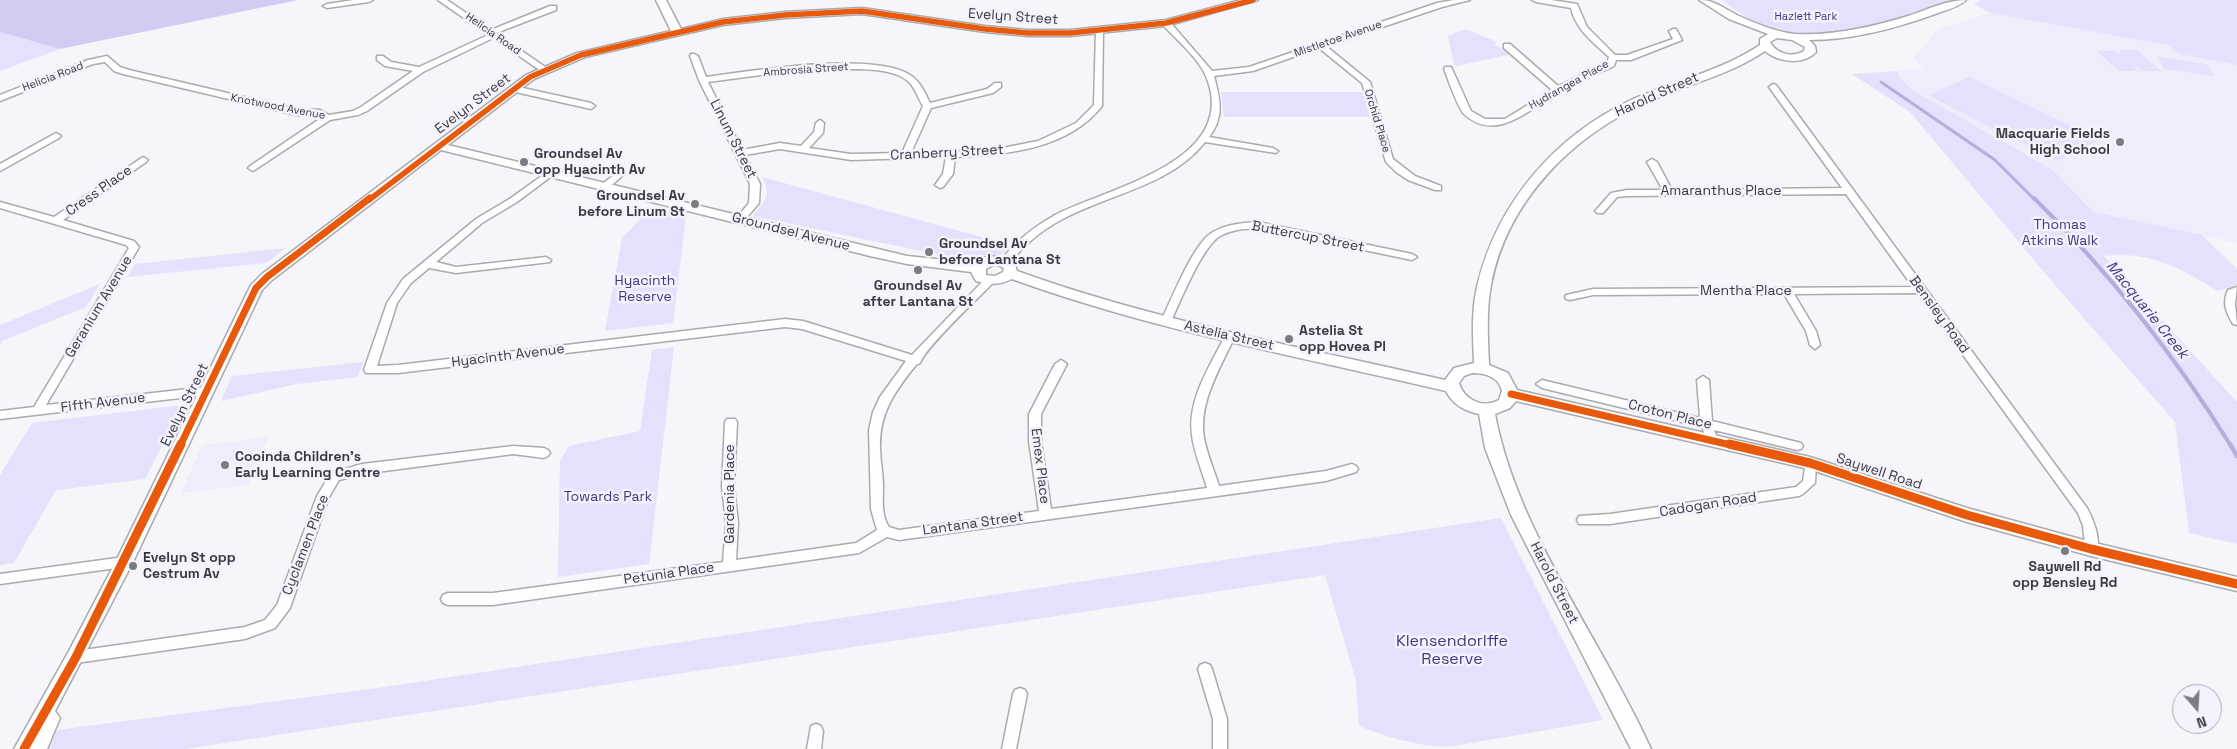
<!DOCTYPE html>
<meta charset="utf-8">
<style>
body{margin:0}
#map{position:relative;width:2237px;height:749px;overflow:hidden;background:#f5f5fa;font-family:"Space Grotesk",sans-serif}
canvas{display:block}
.north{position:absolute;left:2172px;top:684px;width:50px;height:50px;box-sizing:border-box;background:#f3f2fd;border:1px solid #a9a8b2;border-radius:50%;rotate:161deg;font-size:14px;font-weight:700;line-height:20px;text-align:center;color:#3a3a41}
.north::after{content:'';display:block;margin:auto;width:18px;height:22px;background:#7b7b82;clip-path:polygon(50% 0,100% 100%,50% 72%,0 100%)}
</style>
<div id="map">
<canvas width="2237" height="749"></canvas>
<div class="north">N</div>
</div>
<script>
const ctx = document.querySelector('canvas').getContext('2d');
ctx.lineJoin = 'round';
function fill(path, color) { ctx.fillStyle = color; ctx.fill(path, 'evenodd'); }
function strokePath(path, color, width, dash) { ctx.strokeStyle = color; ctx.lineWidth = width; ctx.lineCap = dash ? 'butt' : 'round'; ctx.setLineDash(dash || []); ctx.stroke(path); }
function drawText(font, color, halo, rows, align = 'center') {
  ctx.font = font + ' "Space Grotesk",sans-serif'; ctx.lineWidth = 5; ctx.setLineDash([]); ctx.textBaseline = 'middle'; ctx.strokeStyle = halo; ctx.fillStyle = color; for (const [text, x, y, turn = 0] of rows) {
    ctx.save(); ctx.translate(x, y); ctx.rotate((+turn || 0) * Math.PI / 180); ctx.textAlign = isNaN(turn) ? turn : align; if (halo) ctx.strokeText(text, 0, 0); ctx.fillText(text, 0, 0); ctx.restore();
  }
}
fill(new Path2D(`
 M1991,13l177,32 11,9 58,11v178l-144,-31 -40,-42 -142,-81 -11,-11 -3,-7 27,-3 -11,-9 25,-30z
 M268,437l-20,48 -67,8 21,-48z`), '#eeedfb');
fill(new Path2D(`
 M1723,0h231c-65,21 -146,58 -209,16 -7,-5 -16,-9 -22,-16z
 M1982,0h255v65l-58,-11 -11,-9 -177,-32 -17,-9z
 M1465,29l32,13 -2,3 17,9 -55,12 -3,-1 -6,-29z
 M0,32l60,17 -60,22z
 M2119,50h18l24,21h-20l-5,-5h-3l5,5h-19l-22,-20h18l8,4z
 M2158,57l49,7 7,12 -50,-7z
 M1897,71l3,7 11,11 142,81 40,42 109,23 35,34v16l-19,6c-39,-23 -67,-40 -114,-35l133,146v142l-48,-11 -14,-111 -115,-131 -150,-179 -58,-38z
 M1970,77l129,63 -42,21 -129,-66z
 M1221,92h142l7,25h-146z
 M762,177l216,59 32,12 -11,8 -25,6 -221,-46c12,-15 19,-21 9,-39z
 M652,207l34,9 -13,107 -68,8 17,-93z
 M286,248l-20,15 -139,14 8,-13z
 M100,284l-14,23 -84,34 -2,4v-20z
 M674,347l-25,217 -91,13 2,-116 9,-15 71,-15 12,-81z
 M363,362l-5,15 -61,7 -76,17 11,-25z
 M183,405l-38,74 -89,11 -42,73 -14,2v-90l32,-52z
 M1501,518l102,202 -149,26c-27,3 -69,-9 -95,-20l-3,-45 -31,-106 -1140,174h-136l8,-19 321,-42z`), '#e3e1fb');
fill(new Path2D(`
 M0,0h298l-238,49 -60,-17z`), '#d0ccf2');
strokePath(new Path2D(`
 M1881,82l114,78 40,40`), '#b4aedc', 3);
strokePath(new Path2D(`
 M2034,198c75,74 142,159 197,248`), '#b4aedc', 4);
strokePath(new Path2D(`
 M2230,444l7,12`), '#b4aedc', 4.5);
const street = new Path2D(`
 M353,0h20l-4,2 -42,6 -4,-2 4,-2z
 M438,0h9l44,30 59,-24h6v4l-60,23 52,36 -1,2h-6l-48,-33 -70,34 -56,39 -9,4 -28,5 -77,51 -5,-3 2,-2 71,-48 -3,-2 -22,-1 -173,-41 -9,-3 -9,-9 -12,2 -93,37v-6l88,-35 19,-4 13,11 9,3 167,39 24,1 9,5 24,-4 8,-4 52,-36 -28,-5 -8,-6v-4h6l8,6 28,5 69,-32z
 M1454,0h16l-28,7 -116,39 44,36 23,77 22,17 26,10v4h-6l-27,-10 -12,-8 -10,-10 -24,-79 -43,-35 -66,23 -39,5c6,23 11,41 -5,61l64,11 5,3 -2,2 -71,-11c-34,44 -97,52 -144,78 -21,11 -38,26 -52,44h-8l-1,-2c14,-20 34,-35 55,-47 52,-27 189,-54 150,-141 -9,-18 -28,-34 -42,-49v-4h6l43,50 37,-4 188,-64z
 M1532,0h19l26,4 10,23 28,28h12l46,-16 -4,-8 4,-2h3l6,11 -51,20h-15l-2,6c-18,9 -38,16 -55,26 -28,16 -63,52 -95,22 -6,-6 -16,-35 -20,-45l1,-2h6l1,2 19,42 14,8h20l47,-29 -48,-42v-4h6l48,42 49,-23 2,-6c-16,-15 -33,-27 -38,-49l-35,-6z
 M1096,30l7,2 -1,74c-34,43 -95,49 -147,51l-2,17 -10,13 -3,1 -5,-3 8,-11 3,-17 -95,3 -71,-11 -35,6 15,29 -1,19 -16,19h-6l-2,-2 14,-17 1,-19 -51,-104 -9,-24 1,-2h3l4,2 8,21c45,-6 167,-26 204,-2 10,6 15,18 20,28l57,-14 8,-6h6v4l-8,6 -62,15 -20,45 81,-3 46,-9 38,-18 18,-18zM836,69c20,0 58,-2 73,13 6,6 9,16 14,24l-21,47 -51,1 -42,-6 14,-15 1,-10 -4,-3 -4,3 -2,9 -13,14 -21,-3 -38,7 -34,-68 68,-9z
 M1773,84l3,1 311,423c6,11 15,32 9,45l-5,1 -5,-1 -3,-27 -5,-13 -160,-220 -124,1 22,37 4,14 -5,4 -5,-4 -4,-14 -22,-37 -191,1 -23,5 -4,-1 -1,-2 1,-2 27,-6 320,-2 -67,-93 -219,2 -10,1 -14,16h-6l-2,-2 2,-2 14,-16 16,-3h36l-16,-28 5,-3 5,3 15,28 170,-2 -73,-101z
 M514,86l77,17 4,3 -4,3 -80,-18 -1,-2z
 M56,133l5,3 -2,2 -59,33v-7z
 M143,157l5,3 -2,2 -83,58 71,21 5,6 -93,158 160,-18 6,4 -6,4 -206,24v-8l34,-4 95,-159 -3,-3 -126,-37v-6l54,15z
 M550,170l5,3 -2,2 -36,27 -35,21 -46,39 20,5 90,-10 5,3 -1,2 -94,11 -27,-5 -18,15 -14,20 -20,63 21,-1 387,-46 18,2 109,34 73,-76 4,-1 5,3 -1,2c-16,16 -67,64 -73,80l-4,2c-21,26 -37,48 -36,83 0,12 3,25 3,38 0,14 -2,29 6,41l10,3 140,-19 -10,-70v-27l26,-50 6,-4 6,4 -26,50v27l10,68 156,-21c-5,-18 -13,-35 -15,-53 -5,-35 18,-69 33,-99l5,-4 5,4c-14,31 -37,66 -31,102 3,16 10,32 15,48l107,-15 26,-7 4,2 2,3 -2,3 -30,9 -427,59 -12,-3 -28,16 -366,52h-45l-5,-2 -2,-4 2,-4 5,-2h45l230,-31 3,-39 -4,-37 3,-64 2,-3h8l2,3 -3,64 4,37 -2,37 120,-17 21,-13 -6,-21 -2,-79 4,-18 7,-15 26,-36 -104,-32 -17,-2 -387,46h-32l-2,-3 23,-67 16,-24 73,-60 35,-21z
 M618,172l5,3 -2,2 -14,12h-6v-4z
 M1258,222l154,32 5,3 -5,3 -154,-32c-13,1 -26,1 -38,8 -18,11 -39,64 -49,85l-1,3h-8l-1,-3c11,-22 32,-78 52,-89 14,-8 29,-9 45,-10z
 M2237,287l-2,17 2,21 -4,-1c-7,-12 -11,-21 -5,-34z
 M1703,376l6,4 3,41 89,22 2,3 -2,3 -4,1 -83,-20 4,10 -2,3h-8l-6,-16 -160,-39 -6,-4 6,-4 158,38 -3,-38z
 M513,446l31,2 4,2 2,3 -2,3 -4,2 -31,-4 -151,20 -23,6 -10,17 -39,111 -15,20 -30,11 -169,24 -5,-2 -2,-4 2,-4 5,-2 169,-24 20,-7 12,-15 40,-109 14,-23 31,-9z
 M1810,458l4,2 2,3 -1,20 -12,11 -4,2 -189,28h-31l-2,-4 2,-4 31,-2 186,-27 7,-6 3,-21z
 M124,557l5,1 1,4 -1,4 -5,1 -124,17v-10z
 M1205,663l5,2 2,4 15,50v30h-14v-30l-15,-50 2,-4z
 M1020,688l5,2 2,4 -11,55h-14l11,-55 2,-4z
 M816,724l5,2 2,5 -2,18h-14l4,-23z`);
const secondary = new Path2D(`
 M656,0h10l15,29 42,-10 62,-7 77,-4 123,18 43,4h42l96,-10 75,-20h17l-92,26 -96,10h-42l-43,-4 -123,-18 -77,4 -62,7 -138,32 -51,22 -86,66 459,111 68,7c12,-11 25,-6 39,-1l3,9c138,50 285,76 428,109l9,-12 20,-5c-1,-27 -3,-54 4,-80 20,-81 77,-147 153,-183 43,-19 90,-29 129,-55v-6l8,-5 -39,-15 -30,-19c16,0 24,8 38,15 17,8 39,17 58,19 38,2 77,-7 113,-18 19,-6 38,-16 58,-16 -6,6 -19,10 -28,13 -41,15 -85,27 -129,27l6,6 1,6c-13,14 -38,10 -51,-1 -35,24 -77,33 -115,50 -77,34 -143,99 -159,184 -5,27 -3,53 -2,80l19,8 9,17 293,67 157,51 124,34 146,35v14l-146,-35 -124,-34 -158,-53 -293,-68 -6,7 -15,6c22,118 107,226 156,335h-20l-120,-234 -26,-67 -6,-34c-14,-3 -26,-9 -33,-23 -145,-34 -294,-61 -434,-112 -13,6 -21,6 -36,2l-5,-9 -64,-8 -37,-8 -429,-106 -169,130 -10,10 -129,272 -78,149 5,7 -13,31h-33l55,-98 47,-90 135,-276 11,-11 264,-199 51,-22 94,-22zM1777,38l15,2 13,7 -1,4c-11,7 -28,3 -34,-9zM995,264l9,4 -1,4 -8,4 -9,-1v-6zM1472,373c13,0 27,4 30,18l-3,9c-16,9 -35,0 -40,-17l5,-7z`);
strokePath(street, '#aaaaaf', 3);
strokePath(secondary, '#aaaaaf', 3);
fill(street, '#fefefe');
fill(secondary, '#fefefe');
strokePath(new Path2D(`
 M369,200l161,-123 51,-22 142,-33 62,-7 77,-4 123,18 43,4h42l96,-10 87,-23`), '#e8590c', 5.5);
strokePath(new Path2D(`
 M1511,394l224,52
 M180,446l76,-158 11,-11 103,-79`), '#e8590c', 7);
strokePath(new Path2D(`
 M1729,444l81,19 157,52 124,34 146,35
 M24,749l52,-92 105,-213`), '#e8590c', 9);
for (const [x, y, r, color] of [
 [2120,142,5,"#7b7b82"],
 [524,162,5,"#7b7b82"],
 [695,204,5,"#7b7b82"],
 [929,252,5,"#7b7b82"],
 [918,270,5,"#7b7b82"],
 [1289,339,5,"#7b7b82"],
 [225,465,5,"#7b7b82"],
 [2065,551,5,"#7b7b82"],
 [133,566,5,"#7b7b82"]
]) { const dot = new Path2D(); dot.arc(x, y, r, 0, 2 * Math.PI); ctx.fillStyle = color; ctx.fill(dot); strokePath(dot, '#f3f2fd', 2); }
drawText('11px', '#463682', '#f3f2fd', [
 ["Hazlett Park",1806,17]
]);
drawText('11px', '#3a3a41', '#f3f2fd', [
 ["Helicia Road",493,34,35],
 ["Mistletoe Avenue",1338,39,-19],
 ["Ambrosia Street",806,70,-4],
 ["Helicia Road",53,77,-21],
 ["Hydrangea Place",1569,85,-29],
 ["Knotwood Avenue",278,107,11],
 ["Orchid Place",1377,121,73]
]);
drawText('14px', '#3a3a41', '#f3f2fd', [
 ["Evelyn Street",1013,17,4],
 ["Harold Street",1657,95,-24],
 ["Evelyn Street",473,104,-37],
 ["Linum Street",733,139,63],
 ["Cranberry Street",947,153,-3],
 ["Cress Place",99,191,-35],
 ["Amaranthus Place",1721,191],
 ["Groundsel Avenue",791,232,14],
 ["Buttercup Street",1308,237,11],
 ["Mentha Place",1746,291],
 ["Geranium Avenue",99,307,-59],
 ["Bensley Road",1939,315,54],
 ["Astelia Street",1229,336,13],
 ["Hyacinth Avenue",508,356,-7],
 ["Fifth Avenue",103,403,-7],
 ["Evelyn Street",185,405,-64],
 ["Croton Place",1670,415,14],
 ["Emex Place",1040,466,83],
 ["Saywell Road",1879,472,18],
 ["Gardenia Place",730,494,-90],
 ["Cadogan Road",1708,505,-9],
 ["Lantana Street",973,524,-8],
 ["Cyclamen Place",306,545,-69],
 ["Petunia Place",669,574,-8],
 ["Harold Street",1554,583,63]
]);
drawText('bold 14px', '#3a3a41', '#f3f2fd', [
 ["Macquarie Fields",2110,134,"right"],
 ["High School",2110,150,"right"],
 ["Groundsel Av",534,154],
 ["opp Hyacinth Av",534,170],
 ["Groundsel Av",685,196,"right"],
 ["before Linum St",685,212,"right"],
 ["Groundsel Av",939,244],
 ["before Lantana St",939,260],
 ["Groundsel Av",918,286,"center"],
 ["after Lantana St",918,302,"center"],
 ["Astelia St",1299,331],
 ["opp Hovea Pl",1299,347],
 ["Cooinda Children’s",235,457],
 ["Early Learning Centre",235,473],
 ["Evelyn St opp",143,558],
 ["Cestrum Av",143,574],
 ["Saywell Rd",2065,567,"center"],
 ["opp Bensley Rd",2065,583,"center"]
], 'left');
drawText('14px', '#463682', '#f3f2fd', [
 ["Thomas",2060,225],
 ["Atkins Walk",2060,241],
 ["Hyacinth",645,281],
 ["Reserve",645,297],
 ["Towards Park",608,497]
]);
drawText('italic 15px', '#453480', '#f3f2fd', [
 ["Macquarie Creek",2147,310,51]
]);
drawText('16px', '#463682', '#f3f2fd', [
 ["Klensendorlffe",1452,642],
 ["Reserve",1452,660]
]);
</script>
